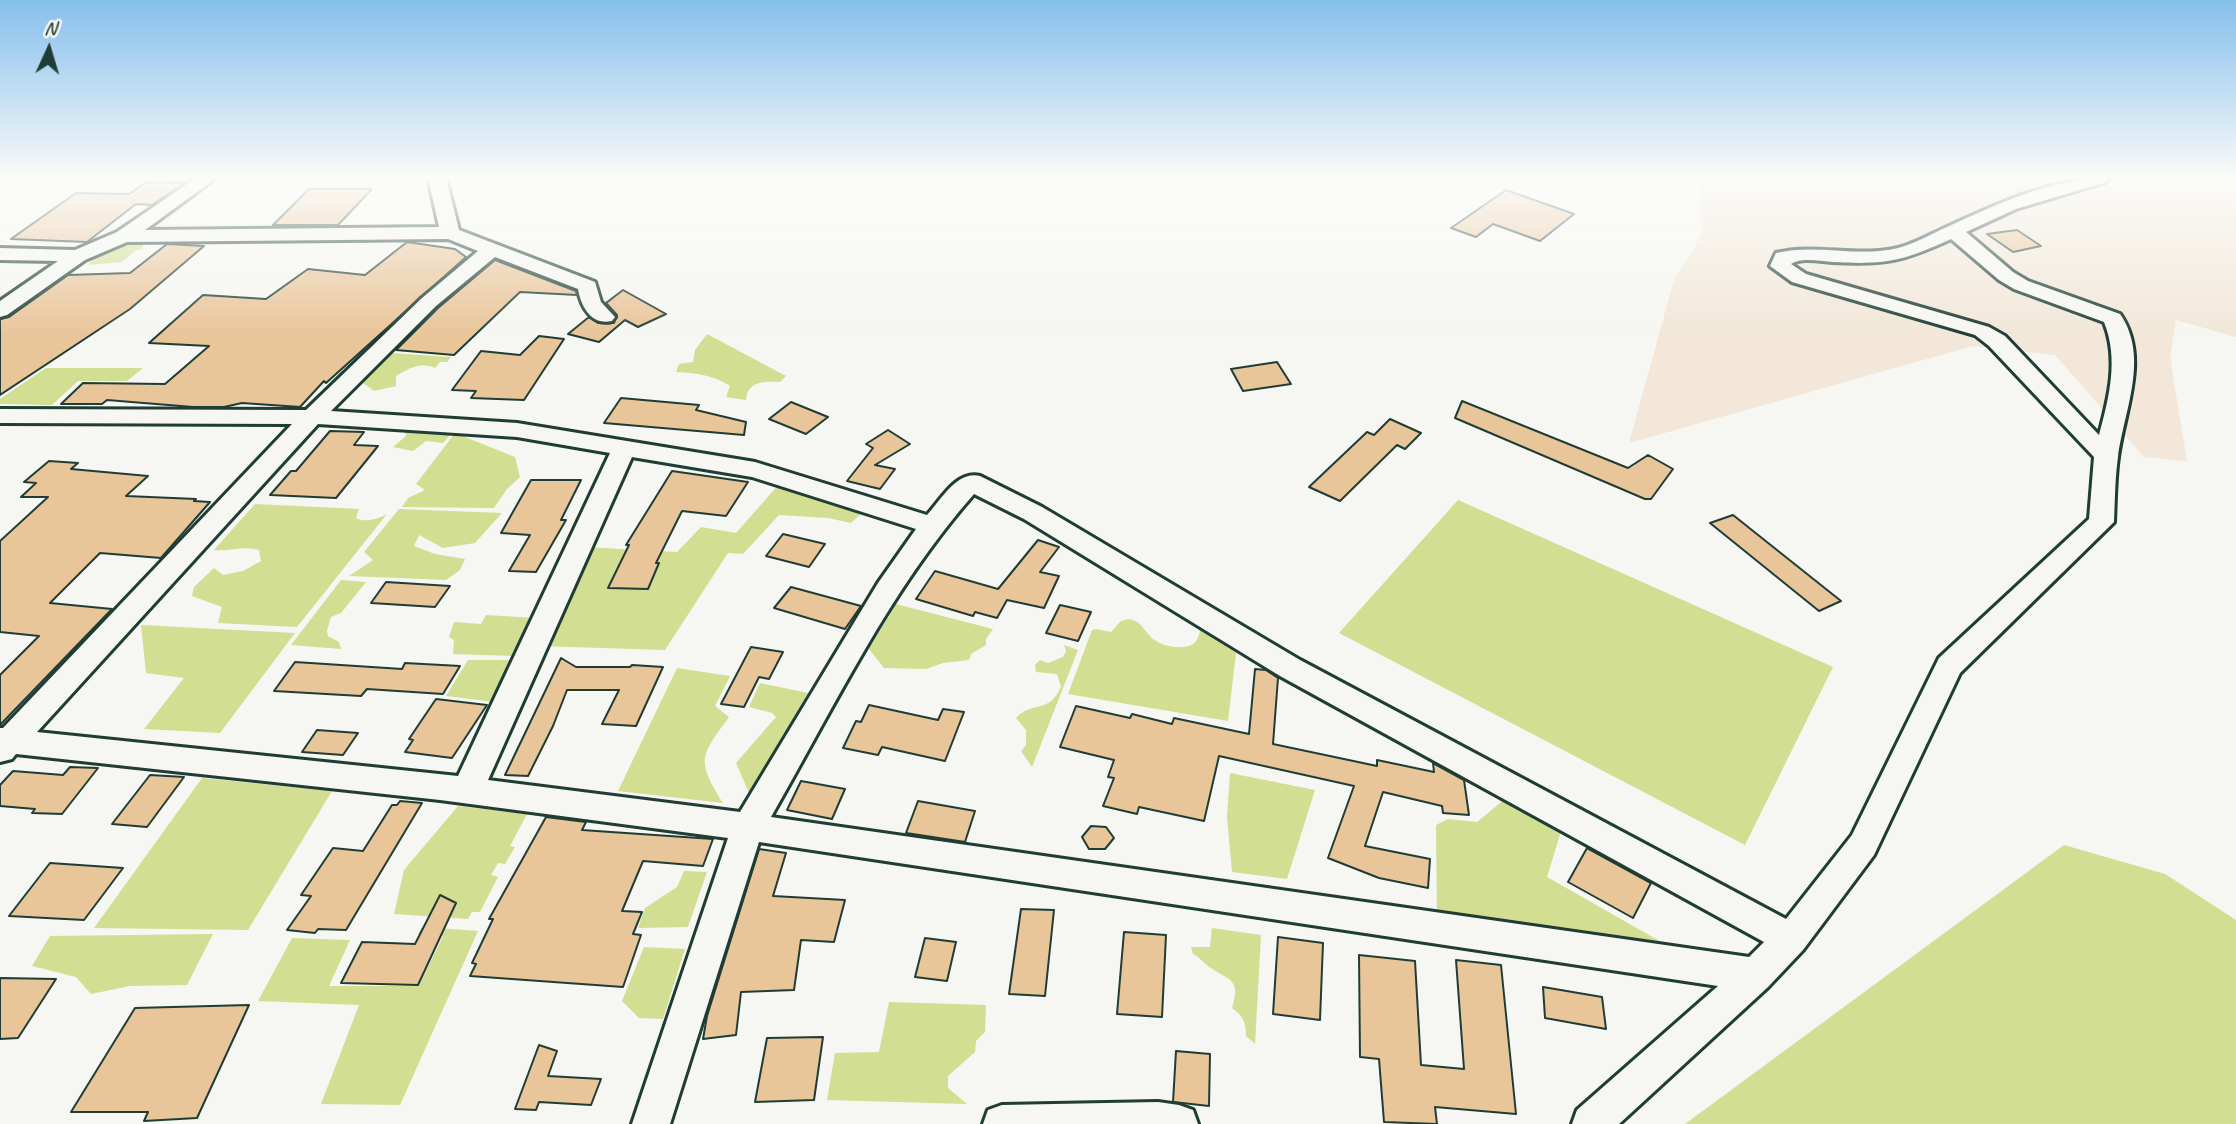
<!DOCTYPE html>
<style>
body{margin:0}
#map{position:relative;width:2236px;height:1124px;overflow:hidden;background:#f6f6f2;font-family:Caveat,sans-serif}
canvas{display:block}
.north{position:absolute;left:14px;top:14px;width:70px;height:70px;-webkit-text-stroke:5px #f6f6f2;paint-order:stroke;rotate:4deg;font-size:19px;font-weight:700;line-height:28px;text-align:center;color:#1f3d34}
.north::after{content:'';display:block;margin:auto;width:24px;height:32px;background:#1f3d34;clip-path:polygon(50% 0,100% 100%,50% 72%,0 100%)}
</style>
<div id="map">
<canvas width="2236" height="1124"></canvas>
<div class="north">N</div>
</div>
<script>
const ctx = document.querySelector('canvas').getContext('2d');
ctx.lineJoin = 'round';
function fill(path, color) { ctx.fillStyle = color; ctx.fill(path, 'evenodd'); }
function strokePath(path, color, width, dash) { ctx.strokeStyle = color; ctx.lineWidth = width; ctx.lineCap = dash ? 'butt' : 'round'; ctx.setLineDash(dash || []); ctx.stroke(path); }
fill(new Path2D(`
 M1700,178h536v159l-60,-17 -6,37 17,104 -43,-4 -89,-102 -82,-9 -344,97 45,-163 27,-44z`), '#f2e7d8');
fill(new Path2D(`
 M143,244v5l-7,1 -14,12 -34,3c14,-16 34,-20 55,-21z
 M707,334l79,42 -6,6c-16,-1 -33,-1 -34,18l-20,-3 4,-11c-17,-11 -34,-13 -54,-14l3,-8 14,-2 2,-12z
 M391,353l60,4 -4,5h-7l-5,6c-14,-7 -26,0 -39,8v10l-22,5 -11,-8z
 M46,368h97l-16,13h-49l-26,24 -52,-1v-5z
 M405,432l45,3 -7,8 -17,-2 -13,10 -20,-4 13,-11z
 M455,433l60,24 5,20 -13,12 -13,19 -92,-1 6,-9 17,-8 -9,-6z
 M781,482l84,28 -14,13 -23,-5 -49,-3 -36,39 -15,-1 -63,97 -127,-4 21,-45 21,-20 4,-34 93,5 24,-25 35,6zM621,562l38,1 -11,26z
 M1458,500l375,167 -88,178 -406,-212z
 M255,504l104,5 -3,9c9,5 22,1 31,-4l-90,113 -79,-4 4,-16 -30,-11 2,-9 20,-19 9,7 20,-4 18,-10 -2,-11c-16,-5 -28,2 -45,0z
 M399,509l103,4 -27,30 -32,5 -24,-13 -5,11 21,8 30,5 -5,11 -14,10 -97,-4 24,-16 -9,-8z
 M341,580l25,2 -25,31 -10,4 -4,14 1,5 11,6 2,7 -50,-4z
 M896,604l97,25 -7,10v6l-15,9 -2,6 -26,3 -17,6 -42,-1 -15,-19z
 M486,615l50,3 -21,38 -62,-2 1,-14 -5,-3 5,-15 27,2z
 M1129,619c12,2 13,9 21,17 8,10 32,15 43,8 5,-3 6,-9 7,-14l36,23 -8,68 -160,-27 24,-64 4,-1 15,3 10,-11z
 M141,625l154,8 -75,100 -76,-4 40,-51 -38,-5z
 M1064,645l14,5 -46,117 -11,-16 5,-6v-15l-10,-12c17,-18 32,-3 45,-31l-4,-13 -21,-2 -1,-7 5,-5 8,3 15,-6 3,-6z
 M468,660h49l-23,42 -48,-6z
 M677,668l53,8 -15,30 14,11c-29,40 -33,42 -6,86l-105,-12z
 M760,683l48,10 -59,100 -13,-30 40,-46 -4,-4 -23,-6z
 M1230,773l85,17 -28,89 -55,-7 -5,-55z
 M202,778l130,13 -84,139 -154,-2z
 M1506,798l56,30 -15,49 139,79 -100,-23 -3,7 -146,-24 -1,-91 12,-6 29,3z
 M458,806l69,8 -17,32 5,1 -10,17 -7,-1 -7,12 7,2 -18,35h-8l-4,7 -74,-5 10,-44z
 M2064,845l101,29 71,46v204h-551z
 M684,871l23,1 -19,55 -50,1 7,-20 32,-21z
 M422,927l56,4 -78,174 -79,-1 38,-99 -101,-4 34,-63 58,2 -21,46h90l24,-50 -25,-2z
 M1212,928l49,7 -6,109 -9,-8c0,-14 -3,-20 -14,-28 9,-29 -2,-27 -21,-40 -7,-4 -10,-10 -18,-14l-2,-7h19z
 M213,934l-26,51 -57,1 -39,8 -15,-17 -44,-11 18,-30z
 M644,947l41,2 -22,70 -24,-1 -17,-17z
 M889,1002l97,3 -1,27 -9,9 -1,11 -27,24v12l19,16 -140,-4 8,-47 44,-1z`), '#d2de91');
const building = new Path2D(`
 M146,182l38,1 -32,22 -16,-1 -49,38 -76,-3 65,-46 53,1z
 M309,189h63l-34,36h-65z
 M1506,190l68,24 -34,27 -47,-17 -17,13 -25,-9z
 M2017,230l24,16 -28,6 -26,-18z
 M407,242l48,7 11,8 -140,126 -2,-2 -24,26 -58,-4 -18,4h-31l-86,-7 -5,4h-41l22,-21 82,1 44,-38 -60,-3 54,-48 63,4 42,-30 57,6z
 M167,244l37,2 -74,63 -130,86v-76l9,-2 59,-42 62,-2z
 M495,260l81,31 1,4 -57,-3 -66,63 -58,-5 42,-42z
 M623,290l43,24 -28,13 -13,-7 -26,22 -31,-8 21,-17 9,6h16l3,-8 -11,-12z
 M539,336l25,3 -40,61 -53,-2 5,-7 -24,-1 29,-39 39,4z
 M1277,362l14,22 -48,7 -12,-22z
 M621,398l78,7 -3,5 50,12 -2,13 -140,-12z
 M1462,401l166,67 20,-13 25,14 -22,30h-6l-190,-81z
 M791,402l37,15 -22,17 -37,-15z
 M1390,419l31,14 -16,16 -8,-4 -57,56 -31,-14 58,-55 7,3z
 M888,430l22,14 -35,21 20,4 -15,20 -33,-8 26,-33 -7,-4z
 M330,431l34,1 -10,13 24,1 -42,52 -66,-3 21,-24h5z
 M49,461l29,2 -7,6 77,7 -22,20 70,3 -2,2 16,1 -49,56 -61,-5 -50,50 62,6 -112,116v-50l39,-39 -39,-4v-91l48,-44h-27l15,-14 -12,-1z
 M672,471l76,11 -22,34 -44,-5 -26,52h3l-11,26 -40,-1 21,-43h-3z
 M531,480h50l-20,40h5l-30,52 -27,-1 21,-36 -29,-2z
 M1733,515l108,86 -22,10 -109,-88z
 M783,534l42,10 -16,23 -43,-11z
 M1038,540l21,7 -19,25 19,4 -15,32 -37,-8 -10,18 -22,-6 -2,4 -57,-17 19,-28 63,18z
 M386,582l64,4 -15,21 -64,-4z
 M791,587l70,19 -16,23 -71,-21z
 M1060,605l31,7 -13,29 -32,-8z
 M751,647l32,5 -14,27 -10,-2 -15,30 -23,-3z
 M561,658l15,9h54l2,-2 31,2 -27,59 -34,-2 17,-34h-52l-14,36 -25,50 -23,-1z
 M295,662l107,7 3,-6 55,3 -17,28 -76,-5 -6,7 -87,-5z
 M1255,669l11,1 12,8 -5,66 104,22v-6l57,12 -1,-9 31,17 5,35 -26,-2 -1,-7 -59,-14 -18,54 65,13 -2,29 -49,-10 -51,-20 26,-72 -135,-30 -15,65 -65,-14 -2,7 -34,-8 11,-28 -6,-1 6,-17 -54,-13 16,-41 54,12 2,-4 40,10 2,-6 75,16z
 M436,699l51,6 -35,53 -47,-6 8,-12 -4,-1z
 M869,705l69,15 5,-11 21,3 -19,49 -63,-14 -4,8 -35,-7 13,-27 5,1z
 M317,730l41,3 -15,22 -41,-3z
 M70,767l28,1 -36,46 -30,-1 3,-4 -35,-3v-21l13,-14 50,4z
 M150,775l34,2 -37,50 -35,-3z
 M801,781l44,8 -13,30 -45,-9z
 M400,801l22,2 -76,127 -28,-1 -3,4 -28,-3 24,-34 -10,-1 32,-47 30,3 29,-46h5z
 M918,801l57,10 -10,31 -59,-9z
 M546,817l40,5 -4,8 131,9 -10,27 -60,-5 -21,50 20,1 -9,22 8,1 -18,52 -153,-11 6,-12 -4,-1 21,-44h-4z
 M1091,826l15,1 8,11 -9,11h-16l-7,-12z
 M1587,848l64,35 -18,35 -65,-36z
 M759,849l27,4 -13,43 72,4 -11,42 -33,-2 -7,50 -53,2 -5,43 -33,4 4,-23z
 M50,863l73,5 -39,52 -75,-4z
 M440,895l16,8 -38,82 -77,-2 21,-41 53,2z
 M1021,909l33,1 -9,86 -36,-2z
 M1124,932l42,3 -4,82 -45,-3z
 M1278,937l45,6 -3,77 -47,-6z
 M925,938l31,4 -9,39 -32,-4z
 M1359,955l56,6 6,104 43,4 -8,-109 45,5 15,149 -81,-7 2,17 -53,-2 -5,-63 -19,-2z
 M0,978l56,1 -38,59 -18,1z
 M1543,987l59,10 4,32 -61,-11z
 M249,1005l-52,113 -53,3 4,-9h-77l64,-104z
 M823,1037l-9,63 -59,2 12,-64z
 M539,1045l18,6 -9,25 53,3 -10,26 -52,-3 -3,8 -21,-1z
 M1176,1051l34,3 -1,52 -36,-4z`);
fill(building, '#e9c59a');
strokePath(building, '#1f3d34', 2);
const street = new Path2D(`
 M196,178h20l-71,52 294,-3 -10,-45 2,-4h18l-2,4 12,48 136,52 6,20 14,15 -3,4c-20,5 -31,-14 -34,-32l-83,-32 -59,49 -105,105 186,12 238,39 172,53c14,-15 30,-45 53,-39l62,31 258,153 486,259 66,-84 87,-177 150,-139 5,-62 -105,-111 -14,-11 -183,-53 -22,-16 6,-13c40,-10 82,5 122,-5 16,-4 33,-14 49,-21 50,-23 105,-49 162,-49l-3,4 -90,27 -50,23 47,40 15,9 92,33c30,43 4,97 -2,143 -3,21 -3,43 -4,65l-154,151 -86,182 -71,95 -35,37 -149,137h-47l5,-14 141,-124 -959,-144 -89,282h-38l96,-286 -288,-38 -424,-46 -4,5 -12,3v-34h3l289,-304 -292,-1v-14l306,1 116,-112 56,-47 -30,-12 -321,3 -42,18 -78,55 -7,2v-16l58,-40 -58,-1v-12l75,2 42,-18zM1951,239l48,41 15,9 90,33c15,37 5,76 -5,113l-94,-99 -16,-9 -183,-53 -15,-10c10,-7 29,-3 42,-2 53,3 70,-1 118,-23zM318,424l199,13 93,16 -152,323 -421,-44zM632,457l120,20 164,52 -38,54 -138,229 -252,-32zM974,494l50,25 256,157 484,266 -15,15 -978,-140c63,-110 119,-228 203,-323z
 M1158,1102l21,3 14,5 5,14h-215l5,-14 14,-5z`);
strokePath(street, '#1f3d34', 6);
fill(street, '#f6f6f2');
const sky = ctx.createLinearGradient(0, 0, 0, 335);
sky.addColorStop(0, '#85bfec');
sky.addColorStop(0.53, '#fbfbf9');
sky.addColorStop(1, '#fbfbf900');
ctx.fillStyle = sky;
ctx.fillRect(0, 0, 2236, 335);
</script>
